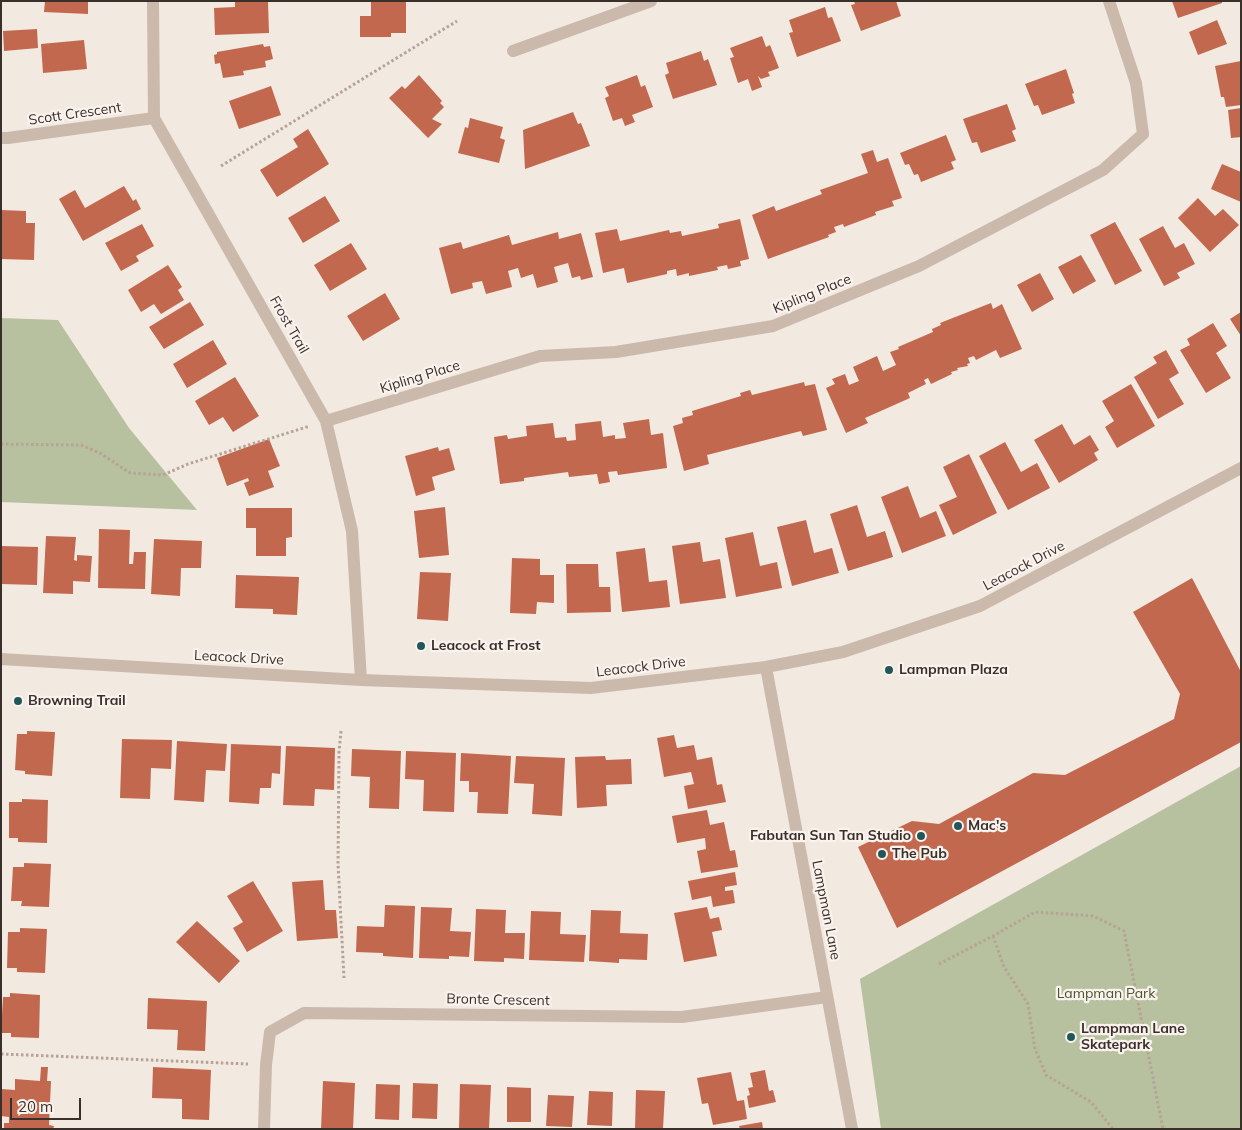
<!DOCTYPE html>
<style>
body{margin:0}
#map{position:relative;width:1242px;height:1130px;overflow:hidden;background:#f2e9e0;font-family:Mulish,sans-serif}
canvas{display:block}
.frame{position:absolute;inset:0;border:2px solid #392f2b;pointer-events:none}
.scale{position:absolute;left:10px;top:1098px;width:71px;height:22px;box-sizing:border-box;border:2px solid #392f2b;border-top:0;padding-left:6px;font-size:15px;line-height:18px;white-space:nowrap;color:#392f2b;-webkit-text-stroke:4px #faf3ed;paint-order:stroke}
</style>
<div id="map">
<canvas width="1242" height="1130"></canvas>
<div class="frame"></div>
<div class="scale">20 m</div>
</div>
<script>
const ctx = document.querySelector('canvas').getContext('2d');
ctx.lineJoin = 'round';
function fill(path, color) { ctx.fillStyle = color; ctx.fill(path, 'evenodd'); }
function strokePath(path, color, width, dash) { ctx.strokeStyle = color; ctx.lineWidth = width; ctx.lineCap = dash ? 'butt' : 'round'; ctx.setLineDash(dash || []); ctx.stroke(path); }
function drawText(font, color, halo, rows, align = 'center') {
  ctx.font = font + ' Mulish,sans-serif'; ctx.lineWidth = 4.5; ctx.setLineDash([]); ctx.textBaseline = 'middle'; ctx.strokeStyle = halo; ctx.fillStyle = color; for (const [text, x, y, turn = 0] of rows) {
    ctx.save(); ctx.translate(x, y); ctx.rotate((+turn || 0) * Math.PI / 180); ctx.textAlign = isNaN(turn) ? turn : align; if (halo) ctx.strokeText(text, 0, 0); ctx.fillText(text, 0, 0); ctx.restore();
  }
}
fill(new Path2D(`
 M1,318l57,2 71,108 68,82 -196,-8z
 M1241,766v363h-360l-21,-150z`), '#b7c1a0');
fill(new Path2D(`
 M45,1h43v13l-44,-2z
 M235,1l33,1 1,31 -54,2 -1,-27 21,-1z
 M371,1h35v32h-15v4h-31v-21h11z
 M854,1h42l5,15 -40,15 -10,-26 4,-1z
 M1172,1h50v2l-44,15z
 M825,7l3,11 4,-1 9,24 -44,16 -8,-24 4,-1 -4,-12z
 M1217,20l10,24 -29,11 -9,-23z
 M37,29l1,19 -34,3 -1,-20z
 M762,36l4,11 4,-2 9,23 -11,4 2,4 -9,3 -3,-3 4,11 -10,4 -4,-12 -10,4 -8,-25 4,-1 -4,-9z
 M84,40l3,29 -44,4 -2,-29z
 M263,44l1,3 6,-1 3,13 -8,2 1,6 -23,4 1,4 -21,3 -3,-15 -5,1 -1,-9 3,-1v-2z
 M701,51l3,10 4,-2 9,26 -44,14 -8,-24 4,-2 -3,-10z
 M1241,61v44l-15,2 -2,-10h-3l-6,-31z
 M1066,69l8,24 -2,1 3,9 -33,12 -4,-10 -4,1 -9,-22z
 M419,75l23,26 -2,2 4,4 -12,12 10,5 -14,14 -39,-40 13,-12 3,3z
 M637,75l4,12 4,-2 8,22 -21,8 3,7 -10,4 -3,-8 -9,3 -8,-23 4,-2 -4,-9z
 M271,86l10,29 -42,14 -10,-28z
 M1007,104l9,25 -4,2 4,10 -35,12 -4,-11 -5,1 -9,-24z
 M1241,108v29l-10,1 -3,-28z
 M573,112l5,12 3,-1 9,23 -65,23 -2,-39z
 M470,118l33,9 -3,11 5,2 -6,23 -41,-10 7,-26 3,1z
 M308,129l21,35 -52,33 -17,-27 38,-23 -5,-8z
 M946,135l10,25 -5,2 3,7 -33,13 -3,-8 -4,1 -5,-11 -4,1 -5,-12z
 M873,150l4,12 11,-4 14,40 -10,3 2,5 -19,6 1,3 -32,12 -1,-3 -9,3 2,5 -8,3 1,2 -61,22 -16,-44 22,-9 2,5 46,-17 -2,-4 48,-17 -7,-19z
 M1222,164l19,8v30l-30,-13z
 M124,186l9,15 3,-2 5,10 -58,32 -24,-42 16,-9 10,18z
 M325,196l15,25 -37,22 -15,-25z
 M1198,198l17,18 8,-7 16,16 -29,27 -32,-34z
 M1,210l25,1v12h9l-1,37 -33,-1z
 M740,219l9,40 -9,2 1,5 -13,3 -1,-4 -10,2 1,3 -29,6v-3l-12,3 -1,-7 -9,2v3l-40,9 -3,-15 -21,5 -8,-40 22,-4 3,12 49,-11 1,3 11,-2 1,5 37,-8 -1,-4z
 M1115,222l27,49 -27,14 -25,-50z
 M142,224l12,22 -18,10 3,5 -18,10 -16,-28z
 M1163,226l12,22 9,-5 11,21 -18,9 3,5 -16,8 -25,-47z
 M558,232l1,7 22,-6 12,44 -12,3 -1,-4 -8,2 -4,-15 -14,4 4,15 -21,6 -4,-14 -12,4 -3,-10 -10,3 4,16 -26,7 -4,-13 -10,2 1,5 -22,6 -12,-46 22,-6 2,7 46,-14 3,10z
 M351,243l16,26 -37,22 -16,-26z
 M1081,255l15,26 -23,13 -15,-27z
 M168,265l14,22 -4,3 6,10 -23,14 -7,-10 -13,8 -13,-22z
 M1040,273l14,26 -22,13 -15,-27z
 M385,293l15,26 -37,22 -16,-25z
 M190,302l14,23 -40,24 -15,-22z
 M991,303l2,6 9,-5 20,45 -22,9 -4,-8 -20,10 -2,-4 -6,2 2,5 -3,1 1,2 -11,2 1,2 -7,2 1,2 -21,10 -3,-6 -4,2 2,4 -18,9 2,5 -45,20 3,5 -22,10 -20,-45 9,-4 -3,-5 13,-5 4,11 10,-4 -6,-14 24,-11 6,15 13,-6 -6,-13 9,-3 -1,-2 35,-15 -1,-3 9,-4 -1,-2z
 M1241,312v24l-11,-17z
 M1213,323l14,23 -11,7 15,25 -25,15 -26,-43 10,-5 -3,-6z
 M213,340l14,24 -40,24 -14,-24z
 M1166,350l13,23 -10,6 15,25 -26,15 -24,-42 23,-14 -4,-6z
 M235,377l24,39 -26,16 -10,-15 -14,8 -14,-24z
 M804,382l1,4 10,-2 12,46 -24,6 -2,-5 -94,24 2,9 -25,7 -11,-45 10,-3 -1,-5 11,-3 -1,-4 49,-15 -1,-3 10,-3 2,5z
 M1131,384l24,42 -38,22 -12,-21 9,-6 -12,-20z
 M649,419l2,16 12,-2 4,35 -49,7 -1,-4 -9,1 2,10 -11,2 -2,-10 -28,3 -1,-5 -44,6v3l-24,3 -6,-47 13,-2 1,4 19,-3 -1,-10 27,-3 2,15 11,-1 1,4 9,-1 -1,-16 26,-3 2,16 12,-2v4l11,-1 -3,-15z
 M1062,424l12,21 16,-10 9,15 -5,3 4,7 -39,23 -25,-43z
 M269,439l11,27 -12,5 6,16 -25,9 -5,-13 5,-2 -1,-3 -21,8 -10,-28z
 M1005,442l16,30 16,-9 13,25 -42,22 -29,-54z
 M438,447l1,4 10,-3 6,22 -23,7 3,13 -19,6 -11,-40z
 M969,454l28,59 -44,22 -14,-30 18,-8 -14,-30z
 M908,486l12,32 16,-7 10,25 -44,17 -21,-56z
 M857,505l10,32 18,-6 8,26 -45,14 -18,-57z
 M445,507l4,48 -30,3 -5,-47z
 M246,508h46v29l-6,1v18h-30v-28h-10z
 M806,520l8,33 18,-5 7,25 -47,13 -15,-59z
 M99,529l31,1 -1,34h4l1,-12h12l-1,37 -47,-1z
 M753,532l7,34 17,-4 5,26 -46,9 -11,-59z
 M46,536l30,1 -2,23 3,1v-6l15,1 -2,26 -17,-1v13l-30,-1z
 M154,539l48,2 -1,27h-20l-1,28 -29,-2z
 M700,542l3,20 17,-3 6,39 -46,6 -8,-58z
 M1,546l37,1 -1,38 -36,-1z
 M645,548l4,34 18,-2 3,27 -48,5 -6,-60z
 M512,558l28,1v16h14v28l-17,-1 -1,12 -26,-1z
 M566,564h32l1,23h11l1,25 -44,1z
 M420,572l31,1 -3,48 -31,-2z
 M236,575l63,2 -2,38 -24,-1v-5l-38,-1z
 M1192,578l49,94v70l-344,186 -39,-81 54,-26 27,3 94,-51 32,2 109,-56 6,-25 -47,-82z
 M27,731l28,1 -3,44 -27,-2v-3l-10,-1 2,-36h10z
 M674,735l3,13 17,-3 3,15 15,-3 5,28 5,-1 4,18 -38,7 -4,-23 10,-2 -3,-12 -27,5 -7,-39z
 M122,739l50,1 -1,29 -20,-1 -1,31 -30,-1z
 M177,741l50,3 -2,27 -19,-1 -2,32 -30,-2z
 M231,744l50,2 -1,28 -8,-1 -1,15h-11l-1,16 -30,-2z
 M286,746l49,2 -1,42 -19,-1 -1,17 -31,-1z
 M352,749l49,2 -2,58 -30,-1 1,-31 -19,-1z
 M406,751l50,2 -2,59 -31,-1 1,-31 -19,-1z
 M461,753l50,3 -3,58 -31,-1 1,-21h-9v-11h-9z
 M516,756l49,2 -3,58 -30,-2 2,-30 -20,-1z
 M605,756l1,4 25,-1 1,25 -26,1 1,21 -30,2 -2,-51z
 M22,799l26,1 -1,43 -29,-1v-4h-9v-36h13z
 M707,810l3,15 14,-3 6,29 5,-1 3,17 -37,6 -4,-22 9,-2 -1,-11 -28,5 -5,-27z
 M24,863l27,1 -2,43 -28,-1 1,-5h-11l2,-34h11z
 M735,872l2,13 -12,2v4l8,-1 2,13 -22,4 -2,-11 -19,4 -4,-19z
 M323,880l2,30h11l2,28 -41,3 -5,-59z
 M253,881l30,50 -36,21 -14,-24 10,-6 -16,-26z
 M385,905l30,1 -2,52 -30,-2v-3l-27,-1 1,-26 27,1z
 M421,907l31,1 -2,23 21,1 -2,25 -20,-1v3l-30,-1z
 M707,907l3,12 9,-2 3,13 -10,2 5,24 -33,6 -10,-49z
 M476,909l30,1 -1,23h20l-1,26 -20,-1v4l-30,-1z
 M591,910l30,1 -1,22 28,1 -1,26 -28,-1v4l-30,-2z
 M531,911l30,1 -1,22 26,1 -2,27 -55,-2z
 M197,921l43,40 -21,22 -43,-41z
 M20,928l27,1 -2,44 -28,-1v-4h-10l1,-36h12z
 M10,993l30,2 -1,43 -28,-1v-4h-10l2,-36h7z
 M148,998l59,3 -2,50 -28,-1 1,-20 -31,-1z
 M41,1067h7l-1,14h4l-2,44 5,1 -1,3h-49v-6h5v-6l-8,-1v-27l14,1v-11l25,2z
 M153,1067l58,3 -2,50 -27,-1v-20l-30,-1z
 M765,1070l4,21 4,-1 3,12 -27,6 -2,-12 3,-1 -2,-7 5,-1 -3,-14z
 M731,1072l6,29 7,-1 3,19 -34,6 -5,-22 -6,1 -5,-26z
 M323,1081l32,2 -2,46h-32z
 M413,1083l25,1 -1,35 -25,-1z
 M376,1084l24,1 -1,35 -24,-1z
 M460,1084l31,1 -2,44h-30z
 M507,1087l24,1v34h-24z
 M636,1090l29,1 -2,38h-28z
 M589,1091l24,1 -1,34 -25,-1z
 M548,1095l26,1 -2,31 -26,-1z
 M762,1122l1,7h-23l-1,-3z`), '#c2684f');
strokePath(new Path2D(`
 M221,166l236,-145
 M1,444l80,1 19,8 30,20 33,2 25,-11 122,-38
 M341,731l-2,21 -1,112 6,114
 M993,936l11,31 24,37 7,45 11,26 45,27 22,27
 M939,964l54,-28 42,-24 58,4 31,15 39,198
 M1,1054l247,10`), '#b6a396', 3, [2.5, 2.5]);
strokePath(new Path2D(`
 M153,1l1,117 172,303 26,110 9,149
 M513,51l138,-50
 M1,138h7l146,-20
 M326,421l214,-65 76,-4 157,-26 146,-60 184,-96 40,-36 -7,-51 -27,-82
 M1,659l360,21 230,8 175,-21 77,-15 137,-46 261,-138
 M766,667l86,462
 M264,1129l2,-64 4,-33 34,-19 378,4 145,-20`), '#cbb9ac', 12);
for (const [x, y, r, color] of [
 [421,646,5,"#215759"],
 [889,670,5,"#215759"],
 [18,701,5,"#215759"],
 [958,826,5,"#215759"],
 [921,836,5,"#215759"],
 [882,854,5,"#215759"],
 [1071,1037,5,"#215759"]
]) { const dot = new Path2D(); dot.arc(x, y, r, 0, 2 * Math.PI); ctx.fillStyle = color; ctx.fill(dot); strokePath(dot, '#faf3ed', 2); }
drawText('14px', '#392f2b', '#faf3ed', [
 ["Scott Crescent",75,114,-8],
 ["Kipling Place",812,294,-22],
 ["Frost Trail",289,325,60],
 ["Kipling Place",420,377,-17],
 ["Leacock Drive",1024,566,-28],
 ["Leacock Drive",239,658,3],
 ["Leacock Drive",641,667,-7],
 ["Lampman Lane",826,910,79],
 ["Bronte Crescent",498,1000,1]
]);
drawText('bold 14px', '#392f2b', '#faf3ed', [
 ["Leacock at Frost",431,646],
 ["Lampman Plaza",899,670],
 ["Browning Trail",28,701],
 ["Mac's",968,826],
 ["Fabutan Sun Tan Studio",911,836,"right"],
 ["The Pub",892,854],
 ["Lampman Lane",1081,1029],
 ["Skatepark",1081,1045]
], 'left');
drawText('14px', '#49562f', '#faf3ed', [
 ["Lampman Park",1106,994]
]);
</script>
